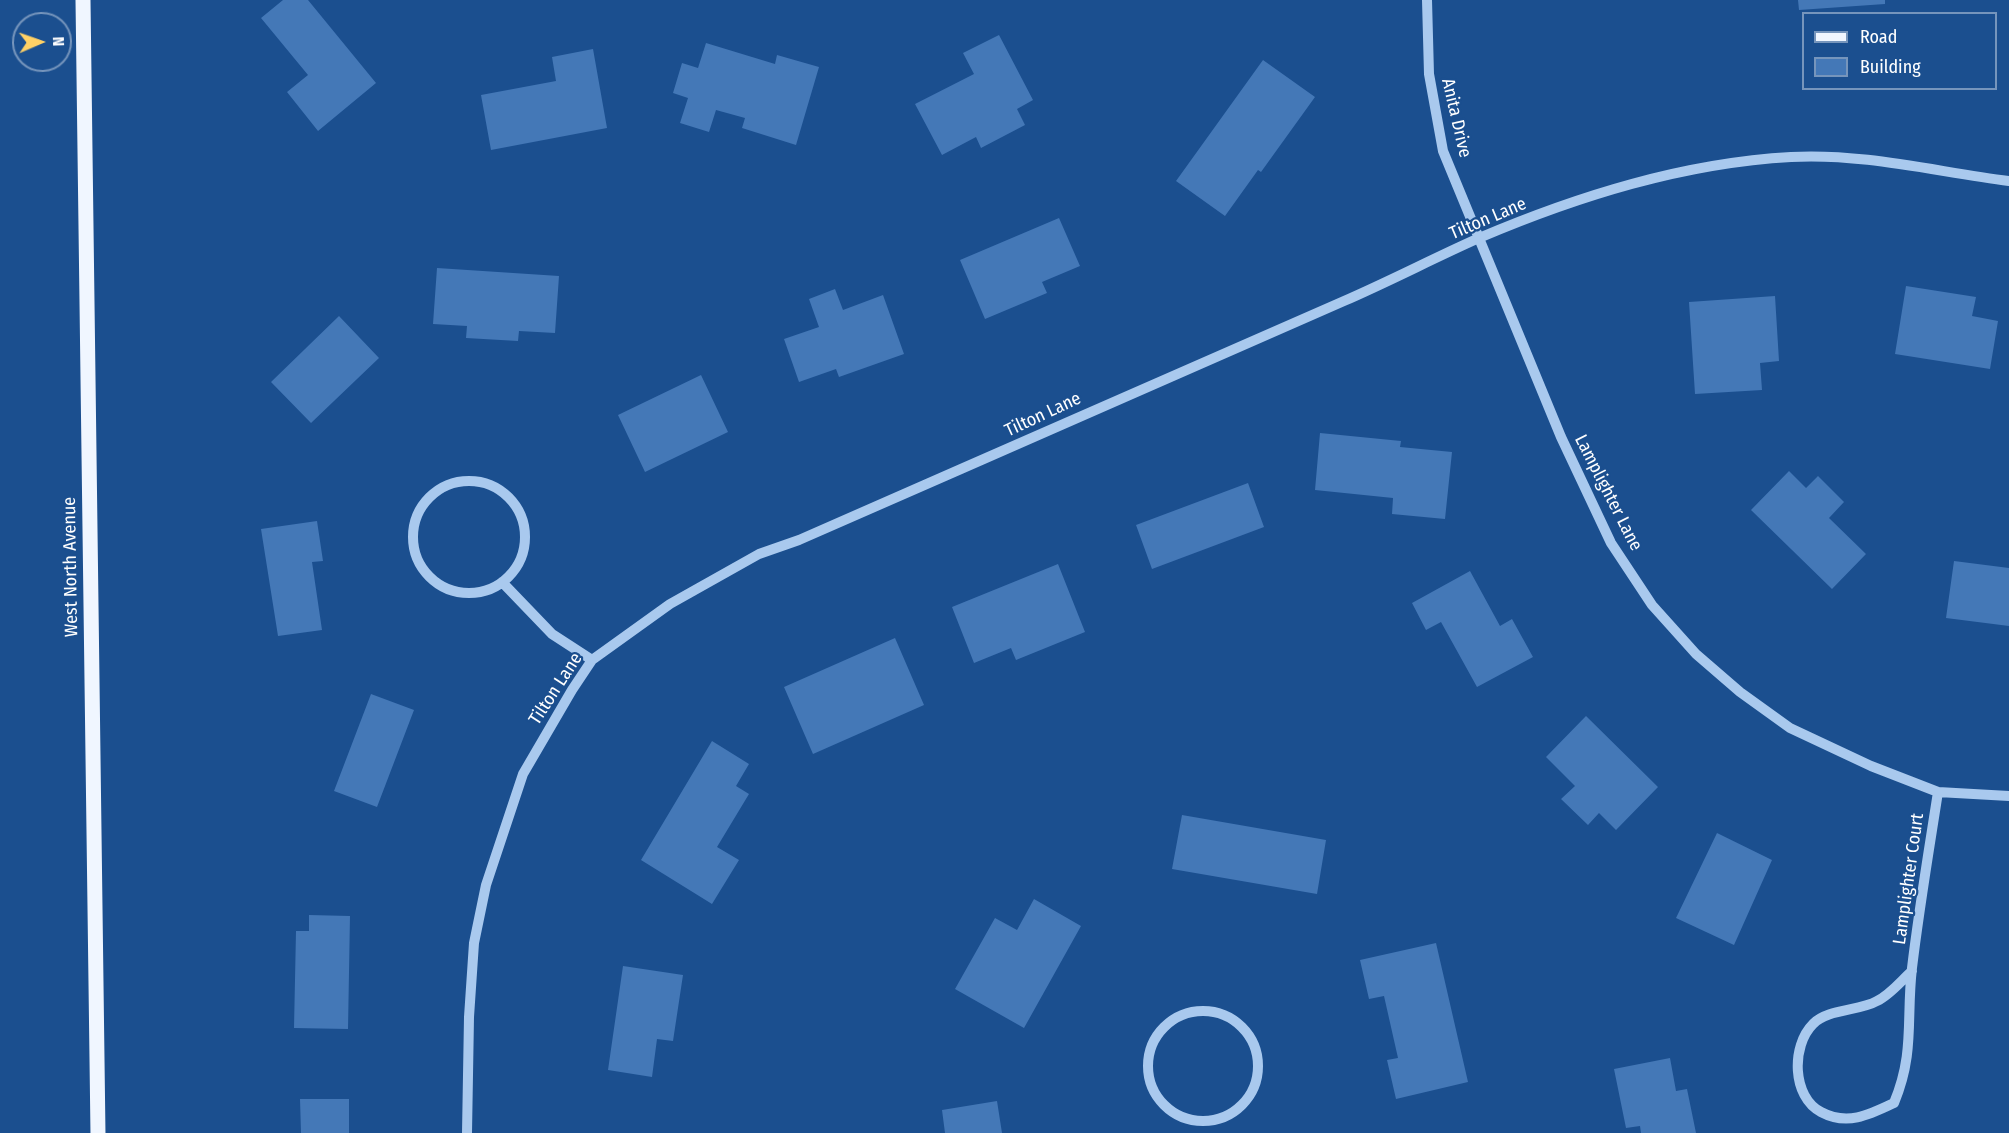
<!DOCTYPE html>
<style>
body{margin:0}
#map{position:relative;width:2009px;height:1133px;overflow:hidden;background:#1b4f8f;font-family:"Fira Sans Condensed",sans-serif}
canvas{display:block}
.legend{position:absolute;left:1802px;top:12px;width:195px;height:78px;box-sizing:border-box;background:#1b4f8f;border:2px solid #7695bc;margin:0;padding:8px 10px;list-style:none;font-size:18px;color:#fff}
.legend li{display:flex;align-items:center;gap:12px;height:30px}
.legend b{width:30px;border:2px solid #7695bc}
.north{position:absolute;left:12px;top:12px;width:60px;height:60px;box-sizing:border-box;background:#1b4f8f;border:2px solid #7695bc;border-radius:50%;rotate:88deg;font-size:16px;font-weight:700;line-height:24px;text-align:center;color:#fff}
.north::after{content:'';display:block;margin:auto;width:21px;height:27px;background:#ffd166;clip-path:polygon(50% 0,100% 100%,50% 72%,0 100%)}
</style>
<div id="map">
<canvas width="2009" height="1133"></canvas>
<ul class="legend">
<li><b style="height:8px;background:#f0f6ff"></b>Road</li>
<li><b style="height:16px;background:#4478b7"></b>Building</li>
</ul>
<div class="north">N</div>
</div>
<script>
const ctx = document.querySelector('canvas').getContext('2d');
ctx.lineJoin = 'round';
function fill(path, color) { ctx.fillStyle = color; ctx.fill(path, 'evenodd'); }
function strokePath(path, color, width, dash) { ctx.strokeStyle = color; ctx.lineWidth = width; ctx.lineCap = dash ? 'butt' : 'round'; ctx.setLineDash(dash || []); ctx.stroke(path); }
function drawText(font, color, halo, rows, align = 'center') {
  ctx.font = font + ' "Fira Sans Condensed",sans-serif'; ctx.lineWidth = 4.5; ctx.setLineDash([]); ctx.textBaseline = 'middle'; ctx.strokeStyle = halo; ctx.fillStyle = color; for (const [text, x, y, turn = 0] of rows) {
    ctx.save(); ctx.translate(x, y); ctx.rotate((+turn || 0) * Math.PI / 180); ctx.textAlign = isNaN(turn) ? turn : align; if (halo) ctx.strokeText(text, 0, 0); ctx.fillText(text, 0, 0); ctx.restore();
  }
}
fill(new Path2D(`
 M283,0h25l68,83 -58,48 -31,-39 21,-17 -47,-57z
 M1798,0h87v4l-86,6z
 M999,35l34,65 -16,9 8,16 -44,23 -5,-11 -34,18 -27,-51 59,-30 -11,-21z
 M706,43l69,21 2,-9 42,12 -23,78 -54,-17 3,-10 -29,-8 -7,22 -29,-9 8,-25 -15,-5 9,-30 16,5z
 M593,49l14,79 -116,22 -10,-55 75,-14 -4,-24z
 M1263,60l52,37 -54,75 -3,-2 -33,46 -49,-35z
 M1059,218l21,48 -38,16 5,11 -62,26 -25,-59z
 M437,268l122,8 -4,57 -36,-2 -1,10 -52,-3 1,-12 -34,-2z
 M1906,286l70,11 -4,19 26,5 -8,48 -95,-15z
 M835,289l8,21 40,-15 21,59 -65,23 -3,-8 -37,13 -15,-43 35,-12 -10,-28z
 M1775,296l4,65 -19,2 2,27 -67,4 -6,-92z
 M339,316l40,42 -68,65 -40,-41z
 M701,375l27,57 -83,40 -27,-57z
 M1320,433l81,8 -1,6 52,5 -7,67 -53,-5 1,-16 -78,-8z
 M1789,471l17,17 12,-12 26,26 -15,16 37,36 -34,35 -81,-79z
 M1248,483l16,44 -112,42 -16,-44z
 M317,521l6,40 -11,1 10,68 -44,6 -17,-107z
 M1954,561l55,7v58l-63,-8z
 M1058,564l27,68 -69,28 -5,-12 -37,15 -22,-56z
 M1470,571l30,55 12,-7 21,38 -56,30 -36,-65 -15,8 -14,-27z
 M895,638l29,67 -111,49 -29,-67z
 M371,694l43,16 -37,97 -43,-16z
 M1586,716l72,71 -42,43 -17,-17 -11,12 -27,-26 14,-13 -29,-29z
 M712,741l37,23 -13,22 13,8 -32,53 22,13 -27,44 -71,-44z
 M1182,815l144,25 -9,54 -145,-25z
 M1717,833l55,27 -38,85 -58,-27z
 M1034,899l47,27 -57,102 -69,-39 40,-71 22,12z
 M309,915l41,1 -2,113 -54,-1 2,-97h13z
 M1436,943l32,139 -72,17 -9,-39 11,-2 -14,-62 -15,3 -9,-39z
 M623,966l60,9 -10,66 -16,-2 -5,38 -44,-7z
 M1670,1058l6,33 11,-2 9,44h-55l-1,-7 -14,2 -12,-59z
 M300,1099h49v34h-48z
 M997,1101l5,32h-57l-3,-23z`), '#4478b7');
strokePath(new Path2D(`
 M1427,0l2,74 14,77 118,286 50,106 41,62 44,49 44,38 50,36 81,38 67,26 71,4
 M413 537a56 56 0 1 1 112 0a56 56 0 1 1-112 0Z
 M502,582l50,52 40,26
 M1912,971c-11,10 -22,24 -35,30 -17,10 -50,8 -64,23 -22,22 -21,73 8,88 26,14 48,3 73,-9 21,-50 12,-84 18,-135 7,-59 17,-118 26,-176
 M1148 1066a55 55 0 1 1 110 0a55 55 0 1 1-110 0Z
 M467,1133l2,-116 5,-74 12,-58 37,-111 49,-84 20,-30 78,-56 89,-50 40,-14c182,-79 363,-161 545,-239 46,-20 90,-43 135,-63 99,-42 204,-75 312,-81 73,-4 146,15 218,24`), '#a9c9ee', 10);
strokePath(new Path2D(`
 M83,0l15,1133`), '#f0f6ff', 15);
drawText('18px', '#fff', '#1b4f8f', [
 ["Anita Drive",1456,118,77],
 ["Tilton Lane",1488,219,-23],
 ["Tilton Lane",1043,415,-25],
 ["Lamplighter Lane",1608,493,63],
 ["West North Avenue",71,567,-91],
 ["Tilton Lane",556,689,-57],
 ["Lamplighter Court",1909,879,-82]
]);
</script>
